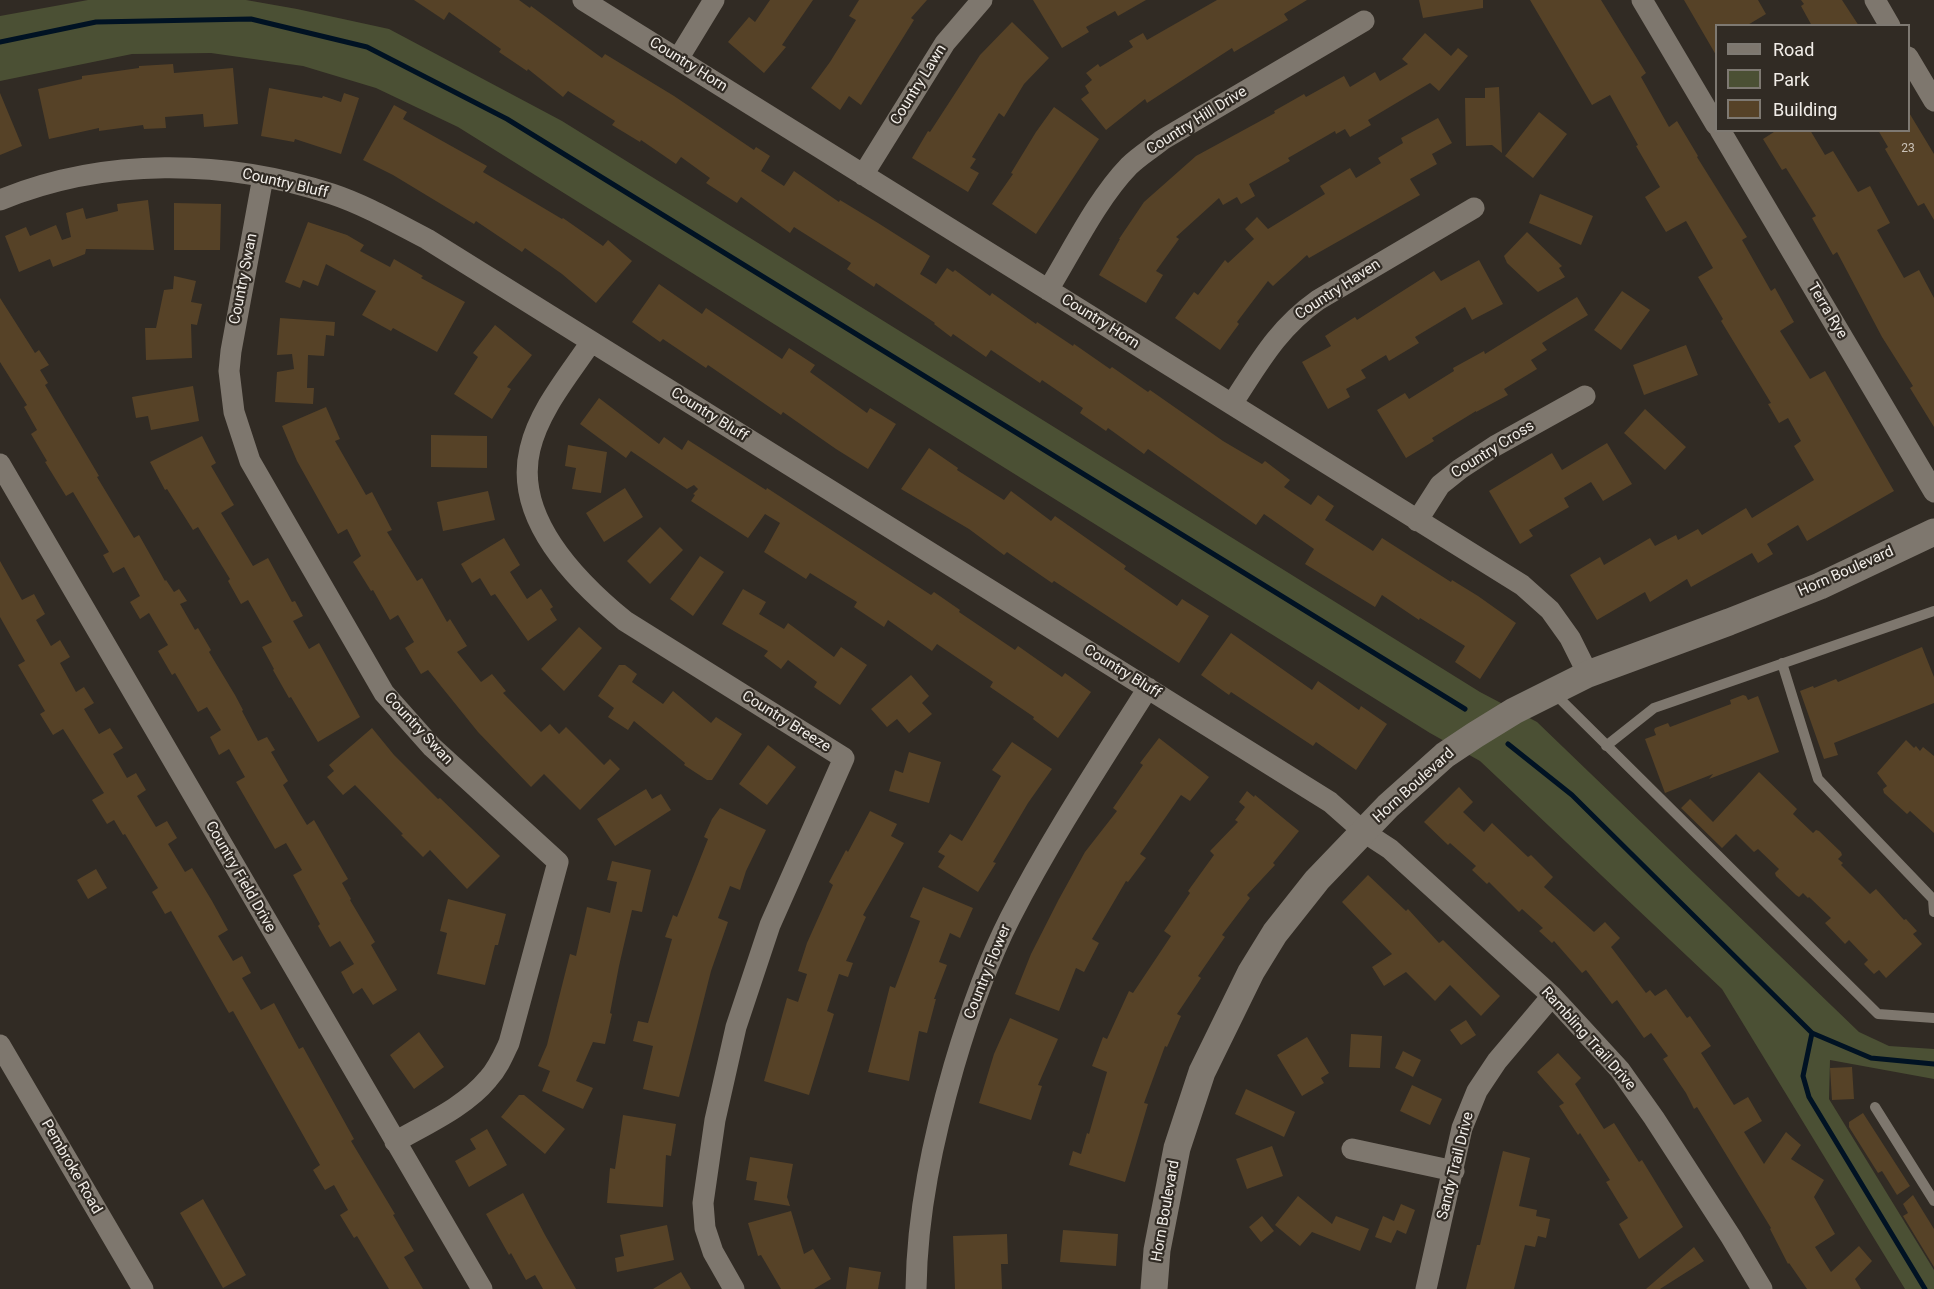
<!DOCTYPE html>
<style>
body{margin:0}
#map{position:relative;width:1934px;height:1289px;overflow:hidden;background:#312b24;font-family:Roboto,sans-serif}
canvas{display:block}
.legend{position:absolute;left:1715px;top:24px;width:195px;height:108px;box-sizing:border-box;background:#312b24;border:2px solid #7e7972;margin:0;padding:8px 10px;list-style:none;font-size:18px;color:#f1ede8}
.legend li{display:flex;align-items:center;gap:12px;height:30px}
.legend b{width:30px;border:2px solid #7e7972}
</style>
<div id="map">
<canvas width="1934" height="1289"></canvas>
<ul class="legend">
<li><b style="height:8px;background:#7e776e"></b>Road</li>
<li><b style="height:16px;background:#4b5034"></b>Park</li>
<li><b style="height:16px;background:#564227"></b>Building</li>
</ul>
</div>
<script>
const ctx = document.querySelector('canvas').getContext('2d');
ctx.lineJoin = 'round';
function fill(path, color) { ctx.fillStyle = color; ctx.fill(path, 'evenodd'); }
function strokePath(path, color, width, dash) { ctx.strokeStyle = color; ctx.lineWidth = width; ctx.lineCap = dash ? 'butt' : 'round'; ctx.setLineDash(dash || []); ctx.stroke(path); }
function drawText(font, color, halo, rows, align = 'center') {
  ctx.font = font + ' Roboto,sans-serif'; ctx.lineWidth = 4.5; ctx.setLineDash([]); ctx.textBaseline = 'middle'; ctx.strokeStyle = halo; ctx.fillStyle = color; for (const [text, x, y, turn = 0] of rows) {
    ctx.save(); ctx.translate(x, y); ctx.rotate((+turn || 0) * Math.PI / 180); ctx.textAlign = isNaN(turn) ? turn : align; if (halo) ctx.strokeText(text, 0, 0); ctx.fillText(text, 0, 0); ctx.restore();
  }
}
fill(new Path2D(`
 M88,0h158l51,9 92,20 173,92 918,571 57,30 322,310 30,14 45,3v30l-104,-19 -1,39 105,171v19h-29l-183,-300 -242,-228 -50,-28 -972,-606 -82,-39 -73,-22 -92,-13 -79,1 -132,27v-65z`), '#4b5034');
strokePath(new Path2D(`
 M0,42l96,-20 155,-3 116,28 140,72 958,590
 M1508,744l64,51 240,238 59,25 63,6
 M1812,1033l-9,43 6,21 116,192`), '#001223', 5);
fill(new Path2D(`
 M414,0h105l11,8 1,-2 71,52 3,-4 69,42 80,54 2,-3 14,9 -9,15 23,15 10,-15 45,31 1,-2 38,23 52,33 -10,18 16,10 11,-16 6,4 2,-2 35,26 2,-3 44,31 1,-2 36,24 1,-2 36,25 2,-2 36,25 2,-2 73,51 39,23 3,-3 25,19 -6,7 27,18 7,-10 16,11 -9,14 48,31 9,-13 69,44 1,-2 26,16 38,27 -36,56 -25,-17 10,-16 -45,-28 -1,2 -37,-25 -7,12 -70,-43 9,-15 -50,-35 -8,11 -108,-76 -4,5 -36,-26 -2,3 -26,-18 3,-5 -41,-28 -2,3 -49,-33 -5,7 -33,-23 -2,3 -17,-13 1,-1 -59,-40 -2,4 -27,-18 4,-6 -57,-36 -4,6 -49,-36 -4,6 -31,-20 4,-5 -29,-21 -5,7 -35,-24 -1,2 -28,-17 3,-4 -47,-30 -5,6 -35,-28 -1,2 -28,-19 2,-3 -52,-37 -5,8z
 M770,0h43l-31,45 4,2 -22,26 -36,-31 21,-25 6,5z
 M859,0h68l-16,18 3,2 -53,85 -12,-9 -9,14 -29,-22 19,-26 26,-42 -7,-4z
 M1033,0h113l-28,16 -3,-5 -29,16 3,5 -27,16z
 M1217,0h90l-23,14 4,6 -54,32 -2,-4 -85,55 -2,-4 -39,31 -25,-31 8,-6 -4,-7 7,-6 -6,-7 12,-9 2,3 33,-20 -4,-6 14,-8 4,7z
 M1419,0h64v8l-60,10z
 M1530,0h71l45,73 -5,4 28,50 8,-6 21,35 -1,1 50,80 -5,3 29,51 4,-3 19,34 -14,9 30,48 15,-8 69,120 -87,50 -9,-16 -31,19 6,10 -15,9 -6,-10 -61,34 -4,-8 -37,23 -5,-10 -48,28 -27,-45 30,-18 4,8 46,-27 5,8 21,-11 2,5 20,-11 4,6 44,-27 6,10 62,-38 -20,-34 7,-5 -13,-23 -9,5 -11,-19 3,-1 -50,-82 2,-2 -25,-42 15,-9 -27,-47 -20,11 -21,-35 15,-10 -24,-41 2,-1 -28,-50 -18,10z
 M1684,0h74l8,14 -20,12h-30v29z
 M1801,0h41l17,26h-47l-11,-20 3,-2z
 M1012,22l37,36 -25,26 -20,33 -5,-4 -27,44 4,2 -6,9 9,5 -11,19 -56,-34 16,-27 2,1 50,-77z
 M1425,33l26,23 7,-8 10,8 -29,35 -9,-8 -62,37 3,5 -21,12 -5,-8 -9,5 -1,-3 -47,27 2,3 -41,23 6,12 -14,8 -4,-7 -14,8 -4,-7 -43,39 3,2 -23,32 7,4 -17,28 -47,-28 21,-36h-1l25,-37 52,-46 79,-43 -1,-2 30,-17 2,3 38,-21 6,11 25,-15 5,9 28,-17 -6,-5z
 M173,64l1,9 59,-5 5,56 -34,3 -1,-13 -38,3 1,11 -22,1 -1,-4 -44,6v-3l-50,11 -11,-50 44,-10v-3l57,-8v-2z
 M1499,87l3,66 -10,-8 -26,1 -1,-48h20v-10z
 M269,88l53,10 1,-2 18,6 3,-9 15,5 -18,56 -46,-15 -1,3 -33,-6z
 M0,93l22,53 -22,9z
 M394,105l13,7 -4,7 84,47 -4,6 79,47 1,-1 40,28 5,-6 24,21 -36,42 -34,-29 -37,-26 -3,4 -46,-31 -2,3 -81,-49 -30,-15z
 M1054,107l45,32 -63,95 -44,-30 21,-30 -2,-1 25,-41z
 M1908,111l26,43v66l-10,-17 -6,3 -33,-57 3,-2 -10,-17h30z
 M1539,112l28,22 -34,44 -28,-22z
 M1438,118l14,25 -20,11 5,10 -27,15 10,16 -111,63 -2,-3 -34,31 -5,-5 -31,41 2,2 -19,26 -45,-32 19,-26 4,3 27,-35 3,3 26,-24 -9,-10 12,-12 11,12 57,-35 -5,-8 30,-18 6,10 25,-15 -3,-5 25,-15 -2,-5z
 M1777,130h33l15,25 8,-4 25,41 12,-6 20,37 -13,7 27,48 15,-8 15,28v129l-24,-39 3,-2 -31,-49 -45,-85 -4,3 -21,-37 4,-2 -30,-48 -4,2 -19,-31z
 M1540,194l53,22 -12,29 -52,-22z
 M148,200l6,50 -68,-1 -1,5 -32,13 -3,-8 -31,13 -14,-36 21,-9 4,9 26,-11 6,15 9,-3 -5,-24 17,-5 3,11 32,-8 -1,-7z
 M174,203l47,1 -1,46h-46z
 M308,222l39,13 17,10 -4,6 30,16 4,-8 29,17 -2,2 44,24 -28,50 -44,-24 -2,3 -29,-16 14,-24 -50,-27 -8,22 -15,-6 -3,8 -15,-6z
 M1527,232l35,34 -3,2 6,9 -27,15 -31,-29 -3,-7z
 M1479,260l24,44 -31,16 -7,-13 -50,30 4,6 -30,18 -3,-6 -25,15 5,8 -20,11 4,8 -22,12 -26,-47 29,-16 -6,-10 30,-19 2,3 77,-49 7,10z
 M174,276l22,5 -5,21 11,2 -5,21 -6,-1 1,34 -46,2 -1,-32h11l8,-38 9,-1z
 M659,284l43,30 4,-6 76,51 7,-11 26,17 -5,7 57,41 3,-5 26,16 -28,45 -32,-20 -53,-37 -2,3 -73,-50 -2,3 -43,-29 -3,3 -28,-20z
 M1622,291l28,19 -29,40 -27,-20z
 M1577,297l11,18 -46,28 5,7 -16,10 6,9 -33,20 4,6 -32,17v-1l-44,27 2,3 -28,17 -29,-48 28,-17 4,6 45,-28 -1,-3 31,-17 1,3z
 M0,298l35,55 4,-3 10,15 -9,5 8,13 -3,2 54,91 -2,1 37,61 5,-3 26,46 1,-1 8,12 5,-3 8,12 -7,3 15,26 3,-2 13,22 -2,2 26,43 8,15 -1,1 16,30 9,-4 8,13 -4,2 17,29 -5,4 16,27 8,13 7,-5 34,59 -6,4 9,16 -1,1 25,42 -4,3 26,45 -24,15 -11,-17 -9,6 -12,-22 13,-8 -14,-23 -10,6 -12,-21 2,-2 -27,-49 9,-5 -16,-27 -11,6 -39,-67 9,-5 -16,-28 -10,6 -9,-18 11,-7 -14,-23 -9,5 -23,-39 -3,2 -14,-24 10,-6 -19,-32 -9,6 -10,-17 10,-6 -16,-29 -11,6 -10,-18 6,-3 -36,-60 -7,4 -21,-34 2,-1 -16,-27 6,-4 -13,-23 3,-2 -27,-43z
 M280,318l55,4 -1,14 -8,-1 -2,21 -16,-1 -1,33h7l-1,16 -38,-2 2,-30 17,-3 -2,-15 -15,1z
 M495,325l37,30 -25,32 4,2 -19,30 -38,-25 24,-37 -5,-4z
 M1686,345l12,30 -54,20 -11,-30z
 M193,386l6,35 -48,9 -3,-14 -12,2 -4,-21z
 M599,398l60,46 5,-7 18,13 6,-10 78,50 1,-2 164,107 3,-3 26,18 -1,2 56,38 3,-4 44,31 3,-4 26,19 -33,46 -25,-19 1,-2 -44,-30 3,-5 -56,-38 -5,7 -44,-31 -4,7 -30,-20 3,-5 -47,-29 -4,6 -42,-27 16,-29 -15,-9 -17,24 -57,-37 4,-6 -2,-1 5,-5 -4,-4 -7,4 -56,-38 -5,7 -46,-34z
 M326,407l14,32 -5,2 31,54 6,-3 20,38 -5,2 30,49 5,-3 25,44 3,-3 17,27 -10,6 24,30 11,-8 14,17 -3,2 38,39 9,-8 9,10 7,-7 38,38 6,-6 10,10 -40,41 -36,-36 -13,13 -53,-55 -50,-62 -7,4 -16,-26 9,-6 -16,-27 -8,5 -17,-30 -2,1 -18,-29 8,-6 -14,-27 -9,5 -41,-73 -15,-35z
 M1645,409l41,38 -21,23 -41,-37z
 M431,435l56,1v32l-56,-1z
 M202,436l14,27 -5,3 23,39 -13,8 32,53 15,-8 24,44 3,-1 8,15 -10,5 16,28 10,-6 41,74 -42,25 -27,-45 -2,1 -16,-28 1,-1 -12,-22 10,-5 -24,-42 -7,4 -13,-23 2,-2 -32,-52 -5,3 -26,-41 -2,1 -15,-28z
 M1607,443l25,41 -29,17 -12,-19 -27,16 5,9 -40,23 4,6 -13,8 -31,-53 63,-38 10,17z
 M568,445l39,7 -6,41 -29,-4 4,-21 -11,-2z
 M929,448l29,20 -1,2 47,30 7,-9 40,30 4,-5 71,50 -2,3 53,37 5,-7 27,17 -30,47 -125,-82 -2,2 -45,-31 -3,3 -35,-26 -68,-40z
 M625,488l18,29 -39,25 -18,-29z
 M488,491l7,29 -52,11 -6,-29z
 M660,527l23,23 -33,34 -23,-23z
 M504,538l16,27 -10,7 17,27 14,-10 12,18 -3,2 7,11 -29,21 -33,-47 -4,2 -11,-18 -8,5 -11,-19z
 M700,556l24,16 -31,44 -23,-17z
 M0,561l22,39 12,-6 11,20 -9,6 15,26 9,-6 10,17 -10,6 16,29 8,-5 10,16 -10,6 15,25 11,-6 13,20 -10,6 14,24 9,-5 10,17 -9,6 19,31 11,-6 10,17 -9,6 17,28 7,-4 20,33 16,29 -10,6 15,25 9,-5 9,17 -9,5 19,32 13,-7 25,46 4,-2 51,92 -3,2 44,73 -2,1 21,36 -10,6 19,32h-34l-32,-53 -3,2 -14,-23 8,-5 -14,-25 -9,5 -12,-20 7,-5 -87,-154 -4,2 -58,-102 -6,3 -13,-22 6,-4 -33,-54 -2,1 -9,-15 -7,4 -15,-24 12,-7 -41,-64 -10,6 -13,-21 5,-3 -27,-46 7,-4 -25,-44z
 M743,589l23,13 -7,12 25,15 4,-6 46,34 7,-10 26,18 -27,40 -26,-18 3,-5 -29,-22 -7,9 -17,-13 4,-5 -46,-27z
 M579,627l23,21 -38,43 -23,-22z
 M1231,633l81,57 6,-9 41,29 2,-4 26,18 -31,46 -40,-28 -3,4 -82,-54 -2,3 -28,-20z
 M1922,647l12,30v26l-100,40 4,12 -14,4 -24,-68 13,-5 1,2 22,-9 2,3z
 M619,665h6l12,9 -5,8 31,22 10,-13 38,32 5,-6 26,17 -30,46h-5l-23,-15 1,-2 -51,-42 -6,9 -20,-13 6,-9 -16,-12z
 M911,675l18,21 -7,7 10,11 -23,19 -12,-14 -10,8 -16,-18z
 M1743,695l3,1 2,4 10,-4 21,56 -70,27 4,-5 -48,19 -20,-54 11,-4 -2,-5 1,-2 13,-5 2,4 61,-23 -1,-4z
 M372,728l22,27 44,44 2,-1 60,58 -33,33 -37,-39 -7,7 -22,-22 2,-1 -48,-49 -12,10 -16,-18 7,-6 -5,-6z
 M1159,738l50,39 -19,24 -9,-6 -41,59 6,4 -18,24 -2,-1 -34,58 7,4 -15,29 -8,-4 -17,43 -44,-17 16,-40 28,-55 26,-47 32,-41 -4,-3 30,-43 -3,-2z
 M1906,740l8,8 2,-2 4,5 3,-4 11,9v77l-24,-22 -3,3 -23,-21 -1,-4 4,-3 -10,-13z
 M1012,742l40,27 -24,34 -35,59 3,1 -18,29 -40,-25 7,-11 -7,-4 12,-18 12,7 39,-65 -9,-6z
 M768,745l28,22 -29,38 -28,-21z
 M909,752l32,10 -12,41 -40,-12 6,-21 8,3z
 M1759,772l38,37 -4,5 20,19 3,-3 3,1 22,21 1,3 -4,4 5,4 -2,2 29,29 6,-5 28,31 2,-1 11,12 -4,3 9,10 -36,34 -7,-8 -5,4 -10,-10 4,-4 -19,-20 -4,4 -20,-21 6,-5 -22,-21 -1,1 -5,-5 -4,4 -3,-2 -20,-19 -1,-3 4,-4 -21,-20 -4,3 -18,-18 -14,14 -41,-40 9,-9 23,23z
 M1459,787l14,15 -10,10 21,20 8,-9 36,34 3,-2 22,22 -9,10 50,45 11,-10 15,16 -9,9 35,46 4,-3 5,6 11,-7 21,29 3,-2 21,30 -10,7 33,52 14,-8 14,24 -18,11 20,32 22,-32 15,13 -10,14 33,21 -10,17 21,37 -20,13 16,25 28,-26 13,15 -17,18 6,10h-54l-18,-26 -1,1 -18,-35 1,-1 -74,-121 -3,2 -8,-16 -23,-34 5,-3 -17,-23 -7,5 -27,-38 -5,4 -26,-34 -4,3 -28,-32 -2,2 -13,-12 4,-3 -21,-19 -3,3 -30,-30 -2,2 -15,-14 4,-4 -26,-23 -2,2 -24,-23z
 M646,789l6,10 9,-5 10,16 -56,36 -18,-27z
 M1247,791l7,6 1,-2 44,36 -26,32 2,2 -28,30 3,3 -28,37 3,2 -27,39 3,2 -24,36 4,2 -14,31 -2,-1 -21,57 4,1 -23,78 -56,-17 4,-14 8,3 6,-21 2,1 18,-62 -15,-6 11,-29 4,2 22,-48 4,2 38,-57 -7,-5 26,-38 -2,-2 26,-36 -4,-4 28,-29 -3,-2 10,-13 -6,-5z
 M720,808l46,22 -20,41 -6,19 -10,-4 -12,32 10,4 -17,49 -32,126 -36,-8 10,-43 -20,-5 5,-20 10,2 24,-84 -7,-2 8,-22 4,2 31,-78 -4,-2 8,-18z
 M870,811l27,13 -6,12 13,7 -41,72 3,2 -20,44 7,2 -5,14 -9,-3 -12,37 7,3 -25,81 -45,-14 23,-83 11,4 9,-28 -9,-3 9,-28 26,-58 -4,-3 17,-32 2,2z
 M612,861l39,9 -9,42 -10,-2 -13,56 -9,47 2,1 -7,30 -12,-2 -17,39 17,7 -10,21 -41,-18 8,-20 -12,-5 9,-21 23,-91 6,2 11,-49 23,6 7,-31 -10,-2z
 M96,869l11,19 -19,11 -11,-19z
 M1368,875l38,36 2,-2 31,34 4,-3 57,56 -19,20 -31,-31 -15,16 -29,-29 -22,14 -12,-19 20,-13 -50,-52z
 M923,887l50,21 -13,30 -10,-5 -11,29 8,3 -13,34h2l-9,34 -8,-2 -10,50 -41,-9 22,-86 5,2 25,-67 -10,-4z
 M448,899l58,15 -8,31h-3l-10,40 -48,-11 10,-41 -7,-2z
 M1010,1018l48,21 -20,46 4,1 -11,34 -52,-17 15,-49z
 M1466,1020l10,15 -15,10 -11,-15z
 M419,1032l25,35 -30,22 -24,-34z
 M1351,1034l31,2 -2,32 -31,-1z
 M1307,1037l22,36 -8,5 3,5 -22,13 -25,-41z
 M1403,1051l18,9 -8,17 -18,-9z
 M1558,1053l23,25 -6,6 29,45 10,-6 25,39 3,-2 41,67 -44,32 -20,-35 9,-6 -22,-36 4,-2 -30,-47 -2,2 -19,-29 5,-3 -27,-31z
 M1852,1067l2,32 -22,1 -2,-32z
 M1412,1085l30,14 -12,26 -30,-14z
 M1246,1089l49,23 -11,25 -49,-23z
 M519,1095h5l41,34 -20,25 -44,-37z
 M1863,1113l47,73 -13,9 -15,-24 -4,2 -29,-46v-5z
 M623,1115l53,9 -5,32 -5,-1 -3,52 -56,-4 3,-35 5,1z
 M487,1129l20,36 -38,22 -14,-26 21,-12 -6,-10z
 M1272,1146l11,30 -36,13 -11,-30z
 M1503,1151l27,7 -11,48 18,4 -1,6 14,3 -4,19 -8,-2 -3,11 -10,-2 -11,44h-48l11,-44h3z
 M750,1157l43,7 -6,33 3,9 -36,-6 3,-18 -11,-2z
 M523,1193l22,42 31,54h-33l-8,-14 -9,5 -15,-27 -2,2 -23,-41z
 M1913,1195l21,34v38l-31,-51 5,-3 -5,-9z
 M1298,1196l34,28 4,-8 33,13 -9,22 -48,-19 -12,14 -25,-21z
 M203,1199l43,76 -23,13 -43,-75z
 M1401,1204l14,6 -9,24 -9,-4 -6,13 -16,-6 8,-21 11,5z
 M791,1211l13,43 9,-5 18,30 -17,10h-33l-20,-34 -3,1 -10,-33z
 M1262,1216l12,15 -13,11 -12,-15z
 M667,1225l7,35 -57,12 -2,-14 9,-2 -4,-21z
 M1063,1230l55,4 -2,32 -56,-4z
 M1007,1234l1,30h-7l1,25h-47l-2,-53z
 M1694,1247l10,14 -44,28h-14z
 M849,1267l32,5 -3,17h-32z
 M681,1272l10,17h-38z`), '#564227');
strokePath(new Path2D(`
 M1782,663l36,116 115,120 1,13
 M1553,692l325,322 56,4
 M1606,746l48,-38 280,-97
 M1875,1107l59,94`), '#7e776e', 10);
strokePath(new Path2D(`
 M583,0l939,585 28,25 20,28 18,36
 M1642,0l74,125
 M1875,0l15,26
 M1908,57l26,44
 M678,59l36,-59
 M1720,130l214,362
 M863,175l82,-132 37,-43
 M263,177l-32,174 -2,20 5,41 16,49 134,232 48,54 126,115 -49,181c-6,13 -11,25 -21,36 -23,28 -62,45 -93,63
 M0,200c105,-43 224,-41 332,-6 33,11 64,29 95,45l903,563 34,30 26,17 162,147 68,74 34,48 77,119 31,52
 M1048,290c24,-39 49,-91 81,-124 10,-10 22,-17 33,-26l202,-119
 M591,342c-22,33 -52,68 -61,107 -17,69 46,132 95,172l219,137 -74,167 -34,102 -21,93 -12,83 2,25 8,24 21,37
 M1232,404c27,-41 45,-75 86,-104l156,-92
 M0,464l482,825
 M1417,521l23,-36 20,-16 35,-23 90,-50
 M0,1045l143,244
 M1352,1149l102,22
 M916,1289c1,-76 17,-150 38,-223 15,-51 32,-101 56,-148 41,-80 90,-154 138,-230
 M1426,1289l36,-161 15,-37 20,-30 55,-65`), '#7e776e', 21);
strokePath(new Path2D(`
 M1154,1289l3,-39 20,-102 25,-76 49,-100 24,-39 42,-53 71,-74 57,-51 30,-20 39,-24 74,-37 141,-52 91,-36 114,-54`), '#7e776e', 27);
drawText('12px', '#cac2b8', null, [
 ["23",1908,149]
]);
drawText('15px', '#f1ede8', '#312b24', [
 ["Country Horn",688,65,32],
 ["Country Lawn",919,85,-58],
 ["Country Hill Drive",1197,121,-32],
 ["Country Bluff",285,184,13],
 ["Country Swan",244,279,-79],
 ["Country Haven",1338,290,-33],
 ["Terra Rye",1827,311,59],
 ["Country Horn",1100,322,32],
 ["Country Bluff",709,415,32],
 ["Country Cross",1493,450,-32],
 ["Horn Boulevard",1846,572,-24],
 ["Country Bluff",1122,672,32],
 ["Country Breeze",786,722,32],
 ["Country Swan",418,729,47],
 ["Horn Boulevard",1414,786,-42],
 ["Country Field Drive",240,877,60],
 ["Country Flower",988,972,-68],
 ["Rambling Trail Drive",1588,1039,48],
 ["Sandy Trail Drive",1456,1166,-76],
 ["Pembroke Road",71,1167,60],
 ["Horn Boulevard",1166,1211,-80]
]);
</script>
